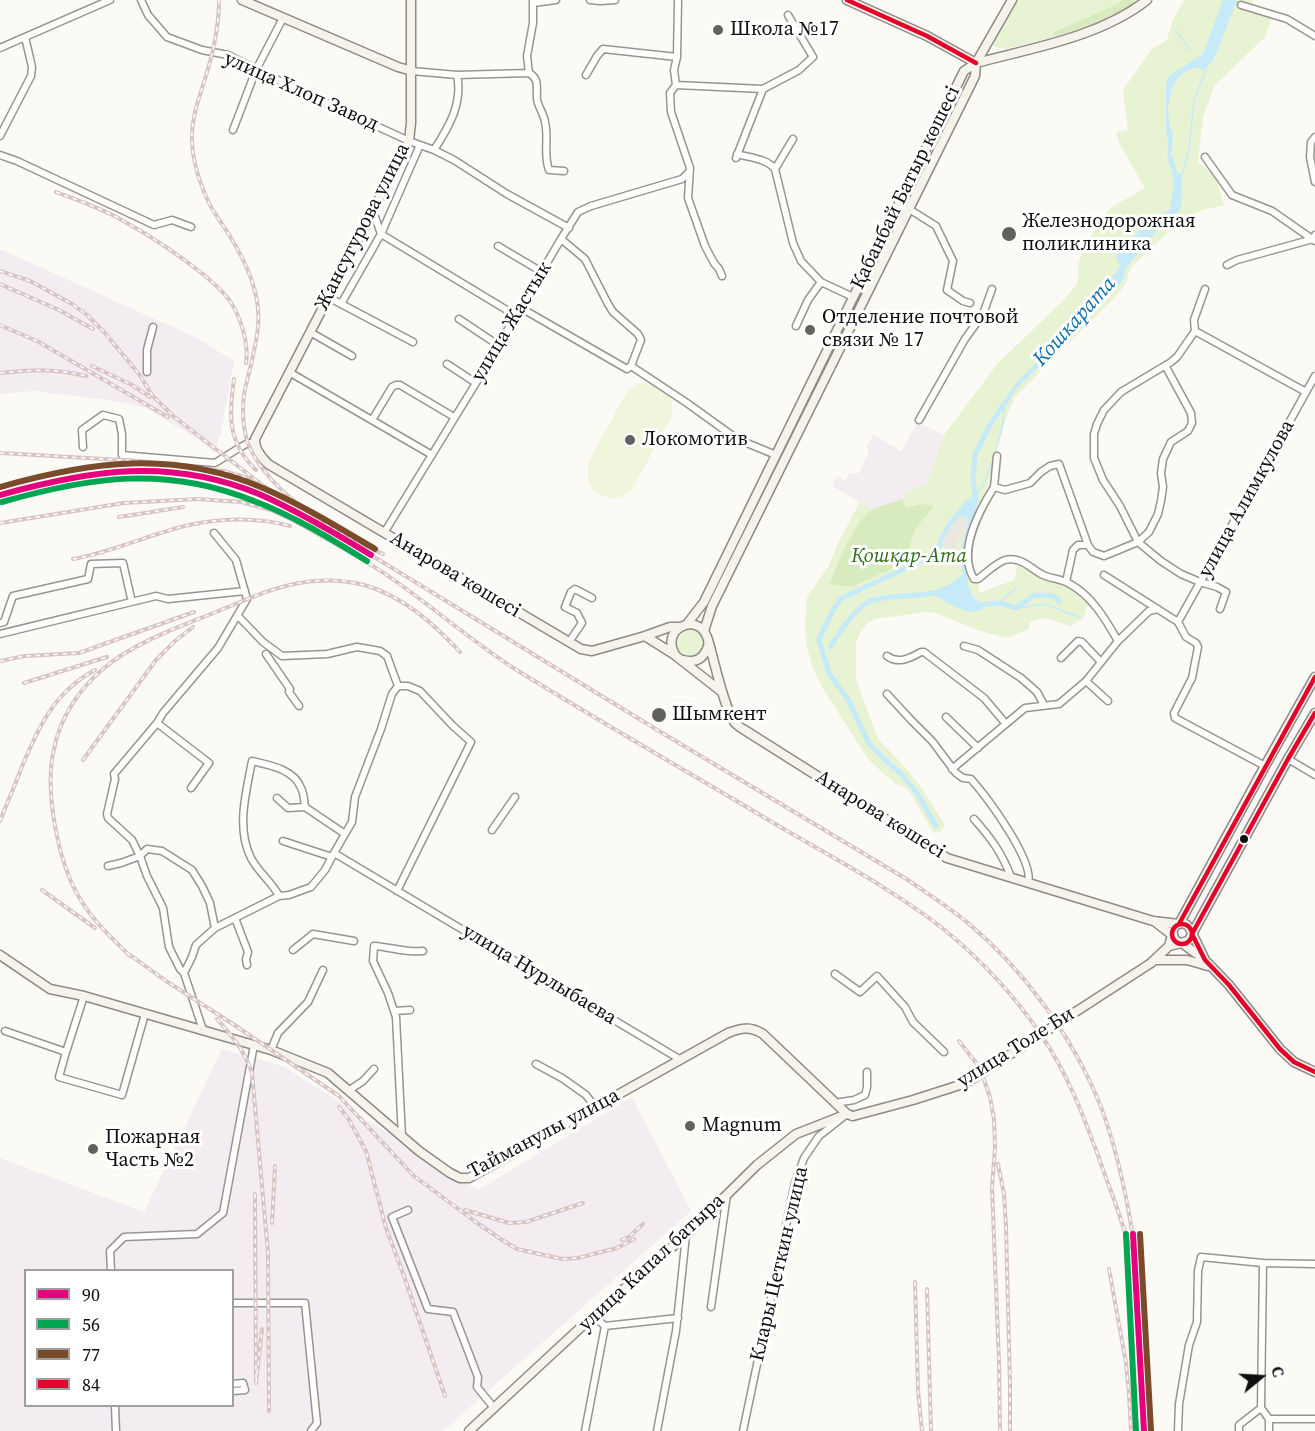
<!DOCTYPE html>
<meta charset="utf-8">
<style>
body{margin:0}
#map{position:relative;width:1315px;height:1431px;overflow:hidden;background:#fcfaf4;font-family:"Source Serif 4",serif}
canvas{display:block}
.legend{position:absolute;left:24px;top:1269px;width:210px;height:138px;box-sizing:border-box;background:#fff;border:2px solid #9f9f9f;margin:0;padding:8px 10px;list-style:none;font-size:18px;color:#0f0f0f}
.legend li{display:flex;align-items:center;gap:12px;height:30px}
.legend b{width:30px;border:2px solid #9f9f9f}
.north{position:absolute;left:1231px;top:1347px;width:60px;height:60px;-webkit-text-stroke:4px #fff;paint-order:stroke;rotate:72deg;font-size:16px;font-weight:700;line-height:24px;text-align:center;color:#0f0f0f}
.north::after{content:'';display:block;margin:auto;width:21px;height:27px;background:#0f0f0f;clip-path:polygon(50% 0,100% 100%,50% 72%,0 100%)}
</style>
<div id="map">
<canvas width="1315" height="1431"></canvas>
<ul class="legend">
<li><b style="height:8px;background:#e5007d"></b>90</li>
<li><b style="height:8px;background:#00a651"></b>56</li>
<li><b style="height:8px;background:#7a4b2a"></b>77</li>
<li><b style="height:8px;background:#e4002b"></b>84</li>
</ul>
<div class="north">С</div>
</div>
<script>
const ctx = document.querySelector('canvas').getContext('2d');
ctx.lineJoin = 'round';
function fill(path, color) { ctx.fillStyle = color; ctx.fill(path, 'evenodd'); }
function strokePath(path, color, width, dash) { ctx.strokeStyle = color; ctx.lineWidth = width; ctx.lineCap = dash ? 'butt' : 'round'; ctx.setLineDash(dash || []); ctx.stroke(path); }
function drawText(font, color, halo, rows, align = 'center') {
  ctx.font = font + ' "Source Serif 4",serif'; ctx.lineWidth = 6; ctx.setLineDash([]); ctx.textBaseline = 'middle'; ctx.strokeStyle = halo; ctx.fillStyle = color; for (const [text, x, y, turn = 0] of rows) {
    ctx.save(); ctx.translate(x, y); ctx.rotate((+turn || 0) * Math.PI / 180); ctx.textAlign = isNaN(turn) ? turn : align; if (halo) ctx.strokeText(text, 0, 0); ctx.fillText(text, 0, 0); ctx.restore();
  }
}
fill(new Path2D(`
 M0,249l195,88 39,24 -13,71 -7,20 -20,-15 -48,-29 -31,-7 -81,-10 -34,3z
 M917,422l27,13 -8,26 -10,23 -20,8 -4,8 -29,10 -41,-24 5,-10 9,5 3,-7 10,-1 9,-19 -1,-8 6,-11 29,16z
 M222,1049l61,17 195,124 154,-93 59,114 -248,220h-443v-273l144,54zM26,1270h206v136h-206z`), '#f3edf1');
fill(new Path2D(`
 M1016,0h124c-43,28 -86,37 -134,49l-11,-2 -2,-3 2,-5z
 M1184,0h69l-2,10 21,8 -7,19 -51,49 -11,31 -5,45 17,14 9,30 -20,3 -28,16 -22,20 -24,24 -4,14 -7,10 -104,104c-12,25 -18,52 -25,79 -5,24 -24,50 -24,75 0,11 2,22 4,32l9,1 -1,5 1,4 35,-13 4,-16 51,23 19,17 -5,14 -13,8 -24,-8 -17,4v7l-23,9 -25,-7 -46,-18 -9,-1 -51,7 -6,3 -8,9 -5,11v38l22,59 27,28 18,23 22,35 -4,6 -7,2 -25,-42 -8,-6 -5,-1 -12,-10 -16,-15 -46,-72 -10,-21 -5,-20 -2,-17 2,-32 21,-30 6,-13 4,-11 22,-41 13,8 29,-10 4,-8 20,-8 10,-23 8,-26 54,-72 65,-62 14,-17 2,-9 -1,-10 4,-12 7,-14 16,-22 3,-6 4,-4 33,-19 -26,-45 -3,-11 12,-2 -5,-40 28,-40 16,-10 5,-18z
 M677 643a13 13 0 1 1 26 0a13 13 0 1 1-26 0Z`), '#e7f3d2');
fill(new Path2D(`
 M1122,0h11l2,3c-25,15 -51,26 -79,33l-3,-1 1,-3 66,-29z
 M904,499l-2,2 5,7 13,-4 14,2 -19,23 -7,23 -19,18 -37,17 -22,-3c6,-18 26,-65 42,-74 10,-5 22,-8 32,-11z`), '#d8ebbf');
fill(new Path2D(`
 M641,383c20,1 37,14 30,35l-37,68c-1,1 -5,7 -6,7 -14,11 -35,3 -40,-13 -1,-6 0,-13 1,-19l37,-68 7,-7z`), '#f0f6dc');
fill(new Path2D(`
 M959,516l9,3 -5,21 -4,-2 -4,16 -13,-8 8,-18z`), '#ece8df');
fill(new Path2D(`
 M1223,0h14l-24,61 -9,9 -7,-3 -16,7 -4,5 -5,10 -4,17 1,16 4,14 -2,17 2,10 -4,-1 -1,-5v-15l-2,-13v-46l4,-8 33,-21z
 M1175,174l7,1 -1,32c-2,7 -10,7 -12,13l-7,-6 4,-1 4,-4z
 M1152,217l5,3 4,-3 4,4 -39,47 -3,12 -8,10 -19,18 -11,13 -69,68 -10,17 -2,7 -5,-4 16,-25 62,-63 43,-54 -4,-9 2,-4z
 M975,493l1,7 -5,20 -14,-5z
 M965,575l1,13 6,12 10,5v5l-12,2 -15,-5 -22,-13 21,-9z`), '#c7eaf9');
strokePath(new Path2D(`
 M1175,29l15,21
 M1175,174l7,1 7,-25 5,-50 12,-31
 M976,496c12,-15 27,-63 28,-83
 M999,603l18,-16
 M1017,608l27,-4 35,13`), '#c7eaf9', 1.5);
strokePath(new Path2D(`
 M1170,157l5,17v6
 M1003,405l-14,22 -14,28 -2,24 3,21 -12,48 -1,9 3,31 6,12 8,5 19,-2 18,5 17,-13 20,1 5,5
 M830,647c9,-14 25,-39 40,-46 4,-2 10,-2 14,-3 29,-5 53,2 77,-19
 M936,826l-19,-33 -17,-20 -16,-14 -16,-17 -19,-41 -20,-28 -10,-33 15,-32 8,-10 90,-42 5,-7 11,-23 20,-24`), '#c7eaf9', 5);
const street = new Path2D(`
 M141,0l7,15 19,22 35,13 26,5 68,34 113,52 25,9 20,10 53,34 62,34
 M590,0l10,1 15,-1
 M678,0l-1,57 -3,13 2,15 -6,8 1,19 19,56 -2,30 17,48 9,17 5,6 3,7
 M533,3l23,-3
 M1241,5l46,14 28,17
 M0,48l110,-48
 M412,71l45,4 72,-2
 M529,73c11,6 7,15 8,26 1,8 7,15 8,23 4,16 -2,32 4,48l15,1
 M529,73l-2,-17 6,-33v-23
 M586,75l11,-19 6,-7 74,8
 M676,85l87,4 36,-19 14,-13 -25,-42
 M233,130l23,-60 27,-52
 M0,136l31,-60 1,-9 -7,-30
 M1315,137l-4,5 -1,15 5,25
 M793,139l-18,30 18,74 8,18 20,21
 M434,150c15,-23 29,-47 23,-75
 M737,154c13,4 29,4 38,15
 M0,155l17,6 137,64 18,-5 19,7
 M1205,157l27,38 40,16 43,30
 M736,158l27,-69
 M899,204l10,5 27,17 17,35 -6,29 16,11 7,2
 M373,211l8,23 129,78 11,-4 106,61 4,-3 56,37 50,36 39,16
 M561,239l24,20 23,45 5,8 25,22 3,6 -10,26
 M498,246l44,26
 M1227,265l10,-5 76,-21 2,-4
 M328,297l85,45
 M341,304l40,-70 39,-89
 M459,319l39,26
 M796,326l12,-26 13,-18 32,15
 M1195,331l-18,26 -6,5 -50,30 -17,18 -7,14 -3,10v24l9,22 17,26 18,36 23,19 20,13 19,8 17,5 9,5 -6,17
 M1195,331l111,61
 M1195,331l-1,-11 11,-31
 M310,332l42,24
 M447,364l29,19
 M147,372v-22l6,-23
 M289,372l143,83
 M372,420l20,-33 4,-2h4l54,32
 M919,420l46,-81 18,-25 9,-25
 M83,447l-1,-17 21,-15 16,4 3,15v21l93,8 24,-15 9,-5h6
 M997,456l-3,31 11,3 25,-7 11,-11 9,-6 9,-2 29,81 5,7 11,4 34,-14 11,-10 9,-18 3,-13 2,-14 -2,-14 2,-14 8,-17 17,-11 4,-8 -1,-10 -25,-46
 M994,487c-15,24 -37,64 -20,92h4c8,-6 18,-16 27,-19 16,-4 26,9 38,15 9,4 19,4 27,9 22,12 36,36 48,57
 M384,533l92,-150 85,-144 17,-27 13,-6 91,-27 6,-6
 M1104,575l74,47 8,15 10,6 2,4 -6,31 -18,35 1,5 90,48
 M1066,582l7,-32 5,-5h10
 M238,616l25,26 19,14 45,-2 30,-7 23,4 7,5 11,30
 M1178,622l137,-246
 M0,623l4,-1 9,-26 75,-17 3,-15 32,-1 8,35
 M0,634l156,-38 12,3 77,-8
 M569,642l13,-19 -5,-10 -12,-6 6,-15 4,-3 17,9
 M964,646l14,4 43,28 16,14 7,13
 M266,654l24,35 -1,3 10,14
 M887,656c11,8 22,3 34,-4h3l60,46 22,26
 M1061,658l17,-17 4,1 19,20
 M1086,681l22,20
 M887,694l24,26 21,21 24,32 7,5 8,1c15,17 64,82 57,104
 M946,717l32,31
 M1288,759l27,16
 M952,769l73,-61 34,-4 27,-23 32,-40 31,-30 9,-2
 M191,788l18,-25 -52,-40 6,-10 55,-65 29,-49 -11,-39 -22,-27
 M277,798l11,10 17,-1
 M974,819c17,19 28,34 37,58
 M492,830l23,-33
 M283,841l49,16
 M334,853l347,207
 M108,866l13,-3 19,-7 -8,-16 -24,-22 -1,-4 8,-35 -1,-5 43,-51
 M279,896c-7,-14 -21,-24 -28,-38 -15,-30 -5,-65 1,-97 17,4 42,8 49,27 3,5 3,13 4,19l40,27
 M235,918l13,34 -2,7 1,6
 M293,950l20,-16 41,7
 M184,973l8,-16 4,-12 19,-17
 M835,974l25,18 17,-16 28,31 8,15 31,30
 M394,1011l16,-1
 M203,1030l-19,-57 -4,-4 -11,-22 -6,-39 -16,-32 -7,-20 7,-7 15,2 30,19 10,16 8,17 5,25 64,-32 10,-1 22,-8 14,-17 9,-17 18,-31 3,-25 26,-68 11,-35 6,-8h10l12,5 33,35 18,16 -74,149
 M5,1031l61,21 -7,25 63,18 23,-81
 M271,1050l7,-17 30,-31 15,-32
 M66,1052l18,-56
 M536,1064l26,14 24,17 9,12
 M348,1091l15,-10 11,-12
 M835,1103l19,-3 11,-5 2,-8v-15
 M402,1137l-6,-120 -8,-24 -15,-32 1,-15c17,1 33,7 49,5
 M408,1210l-16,7 36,92 25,3 25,65 -1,10 17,21
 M1263,1263l-2,145 8,11v12
 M111,1270l-1,-19 14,-14 73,-3 26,-21 31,-168
 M232,1303h73l12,120 -6,8
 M711,1307l16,-113
 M605,1326l73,-8
 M232,1384l11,-1 2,7 -13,1
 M115,1406l1,25
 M1269,1419h46
 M585,1431l20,-105 -12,-10
 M657,1431l19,-100 10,-96
 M743,1431l52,-248 9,-25 15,-22 23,-18
 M1178,1431l1,-27 10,-59 8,-23 1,-51 3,-14 62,6 52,1
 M1239,1431v-6l22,-17`);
const secondary = new Path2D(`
 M242,0l156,67 14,4
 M411,0v123l-2,18 -154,298c-1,10 6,18 13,25l313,185 11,2 53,-15 25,-9h9
 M847,0l80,36 49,27
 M687,624l17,-22 260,-531 12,-8c56,-15 124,-26 171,-63
 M704,631l8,-25 263,-530 1,-13 36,-63
 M645,636l30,19
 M708,640c6,19 16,69 27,83 1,1 7,6 8,6l204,129 206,63 26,3 86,-158 50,-89
 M683,660c8,2 16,2 21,-6 4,-5 6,-11 3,-17 -9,-26 -49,-8 -31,19l46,36
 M1169,946l13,-3 23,17 24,25 51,64 14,13 21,10
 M0,955l50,34 34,7 187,54 57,23 91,78 31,22 10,5h9l259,-145c13,-5 22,-7 35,1l84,80 6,2
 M1156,960h31l21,6
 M1205,960c-3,-6 -15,-33 -18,-35 -12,-7 -18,7 -11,16l6,2 7,-3 3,-6 96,-175 27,-46
 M1151,963l18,-17 3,-11 -18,-14
 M469,1431l124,-115 93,-81 71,-70 39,-31 51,-20`);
strokePath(street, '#969592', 9);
strokePath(secondary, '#8c8b89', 11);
strokePath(street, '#fffefd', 6);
strokePath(secondary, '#f5f3ea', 8);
const rail = new Path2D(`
 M219,0c0,28 -7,58 -16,85 -6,19 -12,36 -11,57 1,22 8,42 17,61 6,12 15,23 22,35 11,18 21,38 25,58 8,33 -6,66 -12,99 -2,15 -1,39 6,53 22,48 87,85 133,106
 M56,192c21,8 44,16 64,27 29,16 58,35 84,56 9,8 19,16 26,26 11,17 19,42 16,62
 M0,271l30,10 42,23 15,11 17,17 35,42 13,21 21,21 92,71 19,11
 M0,284l59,26 34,19
 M0,325l37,16 131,76
 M92,366l40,19 18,12
 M0,373c33,-3 53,-5 86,3
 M234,379c-5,36 -7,63 22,91
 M0,453l139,8 85,10 26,8
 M119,517l64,-10
 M291,519c35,20 71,38 103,61 41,29 79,62 121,89 87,54 175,104 262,156 56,33 119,66 169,106 36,30 69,65 95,104 26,37 42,80 58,123 10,30 23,59 30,90
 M0,523l124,-20 73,-4 44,3 30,8 26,12
 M371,555l283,173 254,152c20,14 41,27 60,43 57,48 105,114 133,184 15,40 24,81 31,124
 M73,559c40,-7 77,-25 116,-34 34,-7 68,-8 101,1
 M0,661l25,-5 54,-3 115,-41
 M24,683l83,-26
 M83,760l73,-100 19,-19 18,-14
 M0,821c7,-17 14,-34 21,-52 17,-41 33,-77 74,-99
 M42,890l53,38
 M126,952l40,29 67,43 106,72 75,80 59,44 26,18 18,11 45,10 16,-1 39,-10 17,-9
 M130,956c-17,-17 -35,-33 -48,-54 -24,-37 -38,-111 -28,-153 6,-31 25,-60 49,-80 30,-26 76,-42 113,-57 50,-21 93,-41 148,-27 39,11 70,39 96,67
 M217,1019c16,18 27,31 35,54l16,180 1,158
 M959,1041l21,27 10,29 4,22 1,28 -3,41 7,174 1,69
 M339,1107l9,11 18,33 20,77 19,51 40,117
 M998,1164l6,30 2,32 4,159v46
 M255,1194l1,189 6,-54
 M465,1210l44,13 17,-1 57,-19
 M272,1223l3,-57
 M622,1240l8,-4 13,-12
 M1109,1269l17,94 3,32 2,36
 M915,1282l3,108 4,41
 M927,1289l4,142`);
strokePath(rail, '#d9c4c5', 4);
strokePath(rail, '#fff', 1.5, [4.5]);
const secondaryBridge = new Path2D(`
 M853,1116l60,-16 53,-17 185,-120`);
strokePath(secondaryBridge, '#8c8b89', 11, []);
strokePath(secondaryBridge, '#f5f3ea', 8);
strokePath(new Path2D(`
 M847,0l80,36 49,27
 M1179,924l136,-247
 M1172 934a10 10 0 1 1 20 0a10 10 0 1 1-20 0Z
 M1192,934l13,26 24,25 51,64 14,13 21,10
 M1192,934l96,-175 27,-46`), '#e4002b', 4.5);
strokePath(new Path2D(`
 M0,495c90,-25 169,-38 259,-1 39,17 76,39 112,61
 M1133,1234l11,197`), '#e5007d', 6);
strokePath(new Path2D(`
 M2,502c88,-25 164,-37 252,-1 40,15 77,38 113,60
 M1126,1234l10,197`), '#00a651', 6);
strokePath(new Path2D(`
 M0,487c91,-26 173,-37 263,1 39,17 75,39 112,61
 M1140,1234l11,197`), '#7a4b2a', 6);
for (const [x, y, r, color] of [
 [718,30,6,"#62615f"],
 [1009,234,8,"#62615f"],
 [810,330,6,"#62615f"],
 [630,440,6,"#62615f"],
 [659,715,8,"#62615f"],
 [1244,839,5,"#0f0f0f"],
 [690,1126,6,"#62615f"],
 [93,1149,6,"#62615f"]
]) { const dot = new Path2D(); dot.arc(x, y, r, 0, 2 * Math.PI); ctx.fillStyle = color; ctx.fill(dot); strokePath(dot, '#fff', 2); }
drawText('20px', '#0f0f0f', '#fff', [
 ["Школа №17",730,30],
 ["Железнодорожная",1022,222],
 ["поликлиника",1022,245],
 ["Отделение почтовой",822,318],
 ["связи № 17",822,341],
 ["Локомотив",642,440],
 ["Шымкент",672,715],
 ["Magnum",702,1126],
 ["Пожарная",105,1138],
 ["Часть №2",105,1161]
], 'left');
drawText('20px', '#0f0f0f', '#fff', [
 ["улица Хлоп Завод",301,92,24],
 ["Қабанбай Батыр көшесі",906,188,-64],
 ["Жансугурова улица",363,227,-63],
 ["улица Жастык",512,322,-59],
 ["улица Алимкулова",1247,499,-61],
 ["Анарова көшесі",455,575,31],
 ["Анарова көшесі",880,815,32],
 ["улица Нурлыбаева",539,975,31],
 ["улица Толе Би",1016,1048,-32],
 ["Тайманулы улица",544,1134,-28],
 ["улица Капал батыра",652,1263,-43],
 ["Клары Цеткин улица",780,1264,-77]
]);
drawText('italic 20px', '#2f6c19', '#fff', [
 ["Қошқар-Ата",909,557]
]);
drawText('italic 21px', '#0d6eab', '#fff', [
 ["Кошкарата",1075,322,-48]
]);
</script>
